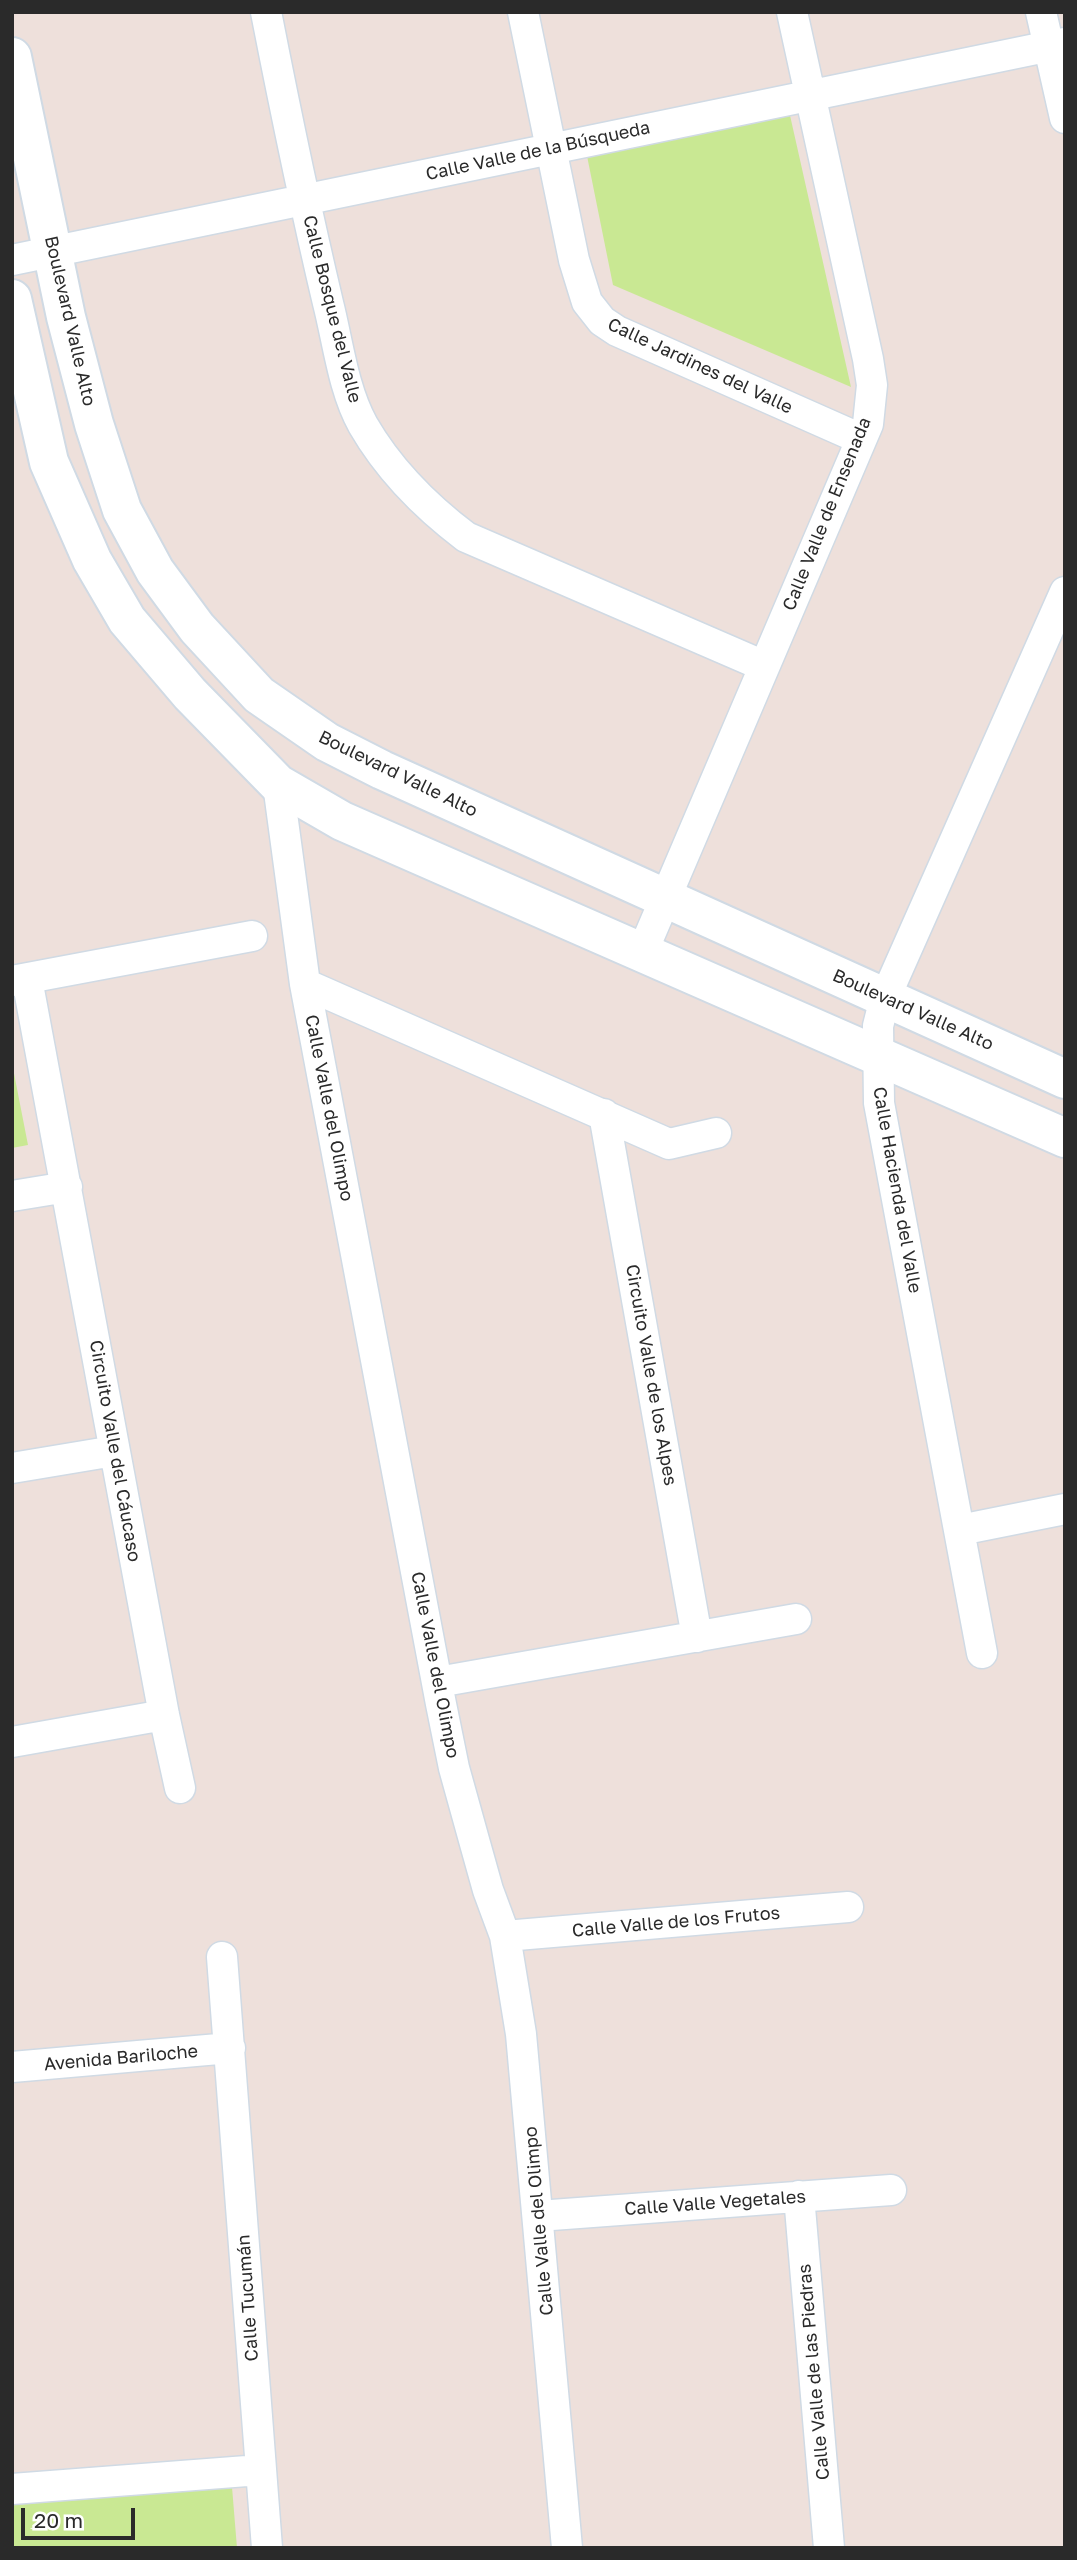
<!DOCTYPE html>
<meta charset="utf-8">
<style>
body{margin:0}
#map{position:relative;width:1077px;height:2560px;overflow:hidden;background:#eee0db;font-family:"Golos Text",sans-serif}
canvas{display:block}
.frame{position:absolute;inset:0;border:14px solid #2a2a2a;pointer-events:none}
.scale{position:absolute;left:21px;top:2508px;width:114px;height:32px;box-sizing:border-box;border:4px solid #2a2a2a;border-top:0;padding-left:9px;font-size:21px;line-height:24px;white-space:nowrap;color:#2a2a2a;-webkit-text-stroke:5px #fff;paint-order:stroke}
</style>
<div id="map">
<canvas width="1077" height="2560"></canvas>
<div class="frame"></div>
<div class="scale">20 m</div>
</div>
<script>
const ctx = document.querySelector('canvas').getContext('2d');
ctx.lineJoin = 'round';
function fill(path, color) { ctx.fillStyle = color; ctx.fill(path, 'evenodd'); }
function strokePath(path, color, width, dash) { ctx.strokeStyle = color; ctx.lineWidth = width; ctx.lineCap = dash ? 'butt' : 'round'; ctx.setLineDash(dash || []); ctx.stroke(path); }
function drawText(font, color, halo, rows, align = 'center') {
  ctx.font = font + ' "Golos Text",sans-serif'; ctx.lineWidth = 5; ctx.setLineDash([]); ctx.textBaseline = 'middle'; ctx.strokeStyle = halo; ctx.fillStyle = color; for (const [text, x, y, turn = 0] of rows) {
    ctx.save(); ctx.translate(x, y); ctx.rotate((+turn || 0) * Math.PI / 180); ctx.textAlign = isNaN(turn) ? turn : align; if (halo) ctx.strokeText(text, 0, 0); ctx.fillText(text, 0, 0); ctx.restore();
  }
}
fill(new Path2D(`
 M787,102l64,285 -238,-102 -28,-139z
 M12,1063l16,82 -16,3z
 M232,2487l5,61h-225v-43z`), '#c9e893');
const street = new Path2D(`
 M266,12c19,97 39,194 62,291 10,39 15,86 35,122 26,45 62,81 103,112l298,129
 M523,12l51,248 13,42 15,19 15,10 244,108
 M1041,12l24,106
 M12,260l1053,-217
 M278,784l27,200 136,720 13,64 20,72 14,50 17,46 16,98 46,514
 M642,953l226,-529 4,-39 -4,-26 -76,-347
 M27,979l137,736 16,73
 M12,981l240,-45
 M305,984l364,160 47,-11
 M604,1114l93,523
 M12,1196l55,-9
 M12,1468l102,-17
 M960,1530l105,-21
 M982,1653l-103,-550 -1,-77 7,-28 180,-406
 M438,1682l358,-63
 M12,1742l152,-27
 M505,1936l343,-29
 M222,1957l45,591
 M12,2067l218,-19
 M799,2196l30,352
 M538,2216l353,-26
 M12,2489l248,-19`);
const secondary = new Path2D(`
 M12,57l54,260 28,107 28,86 33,61 42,57 62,67 68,47 55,28 683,309
 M12,299l37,163 43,98 35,60 63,74 88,90 64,37 723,317`);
strokePath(street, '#d0dae4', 33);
strokePath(secondary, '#d0dae4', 42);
strokePath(street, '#fff', 30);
strokePath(secondary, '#fff', 38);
drawText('18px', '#2a2a2a', '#fff', [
 ["Calle Valle de la Búsqueda",538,151,-12],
 ["Calle Bosque del Valle",332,309,76],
 ["Boulevard Valle Alto",70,321,77],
 ["Calle Jardines del Valle",700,366,25],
 ["Calle Valle de Ensenada",827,514,-68],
 ["Boulevard Valle Alto",398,774,26],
 ["Boulevard Valle Alto",913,1010,24],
 ["Calle Valle del Olimpo",329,1108,79],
 ["Calle Hacienda del Valle",897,1190,80],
 ["Circuito Valle de los Alpes",651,1375,80],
 ["Circuito Valle del Cáucaso",115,1451,80],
 ["Calle Valle del Olimpo",435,1665,79],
 ["Calle Valle de los Frutos",676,1922,-5],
 ["Avenida Bariloche",121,2058,-5],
 ["Calle Valle Vegetales",715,2203,-4],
 ["Calle Valle del Olimpo",539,2221,-95],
 ["Calle Tucumán",248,2298,-94],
 ["Calle Valle de las Piedras",814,2372,-95]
]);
</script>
